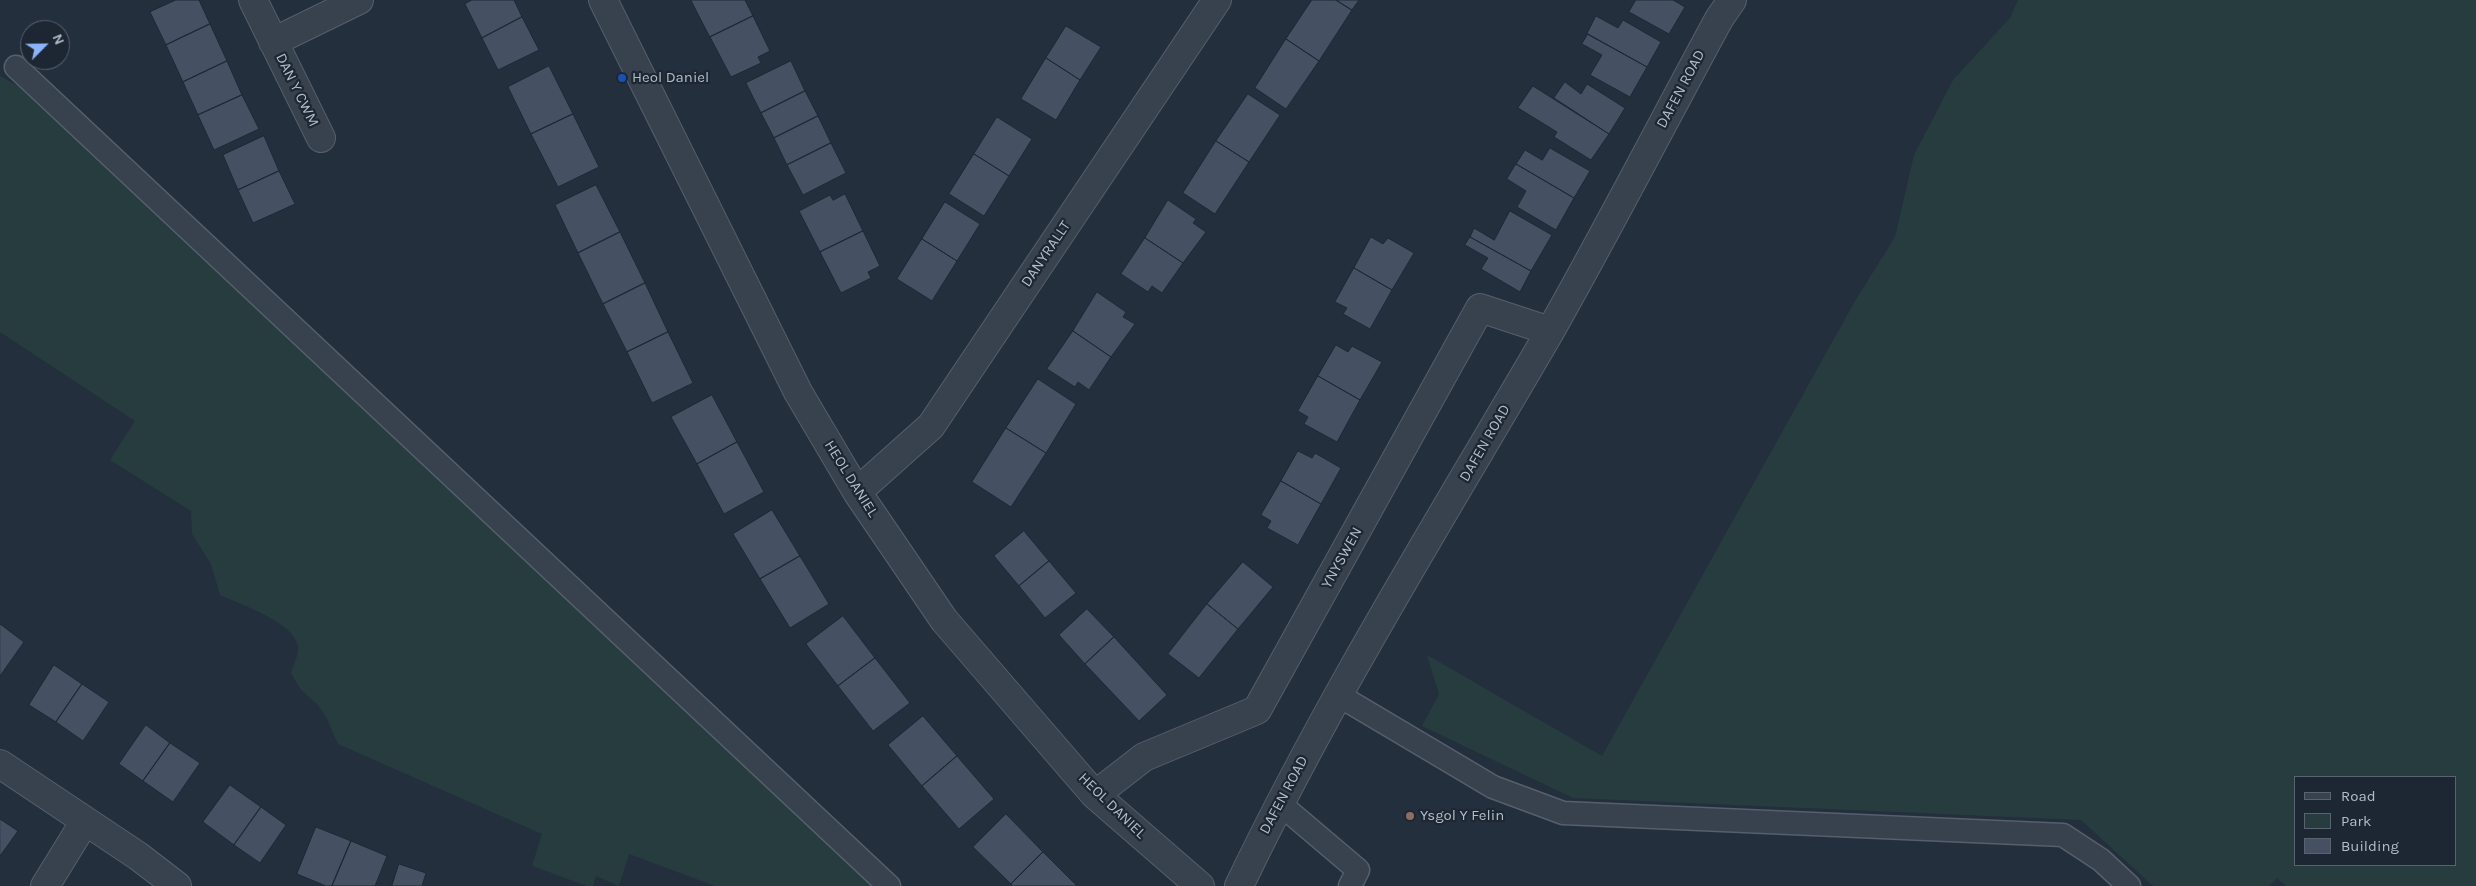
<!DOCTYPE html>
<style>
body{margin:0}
#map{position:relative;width:2476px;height:886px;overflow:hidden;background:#242f3e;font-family:Karla,sans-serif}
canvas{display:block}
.legend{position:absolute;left:2294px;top:776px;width:162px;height:90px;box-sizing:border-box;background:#1d2633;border:1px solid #59626f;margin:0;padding:6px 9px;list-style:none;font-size:15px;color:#b4bcc9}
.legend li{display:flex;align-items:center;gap:10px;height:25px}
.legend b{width:25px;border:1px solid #59626f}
.north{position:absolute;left:20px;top:20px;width:50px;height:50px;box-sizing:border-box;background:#1d2633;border:1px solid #59626f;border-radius:50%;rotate:67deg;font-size:14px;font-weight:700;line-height:20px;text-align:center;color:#b4bcc9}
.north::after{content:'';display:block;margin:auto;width:18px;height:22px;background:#8ab4f8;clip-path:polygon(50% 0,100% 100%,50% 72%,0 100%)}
</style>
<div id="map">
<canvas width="2476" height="886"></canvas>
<ul class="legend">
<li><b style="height:6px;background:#38414e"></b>Road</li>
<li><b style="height:14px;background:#263c3f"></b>Park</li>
<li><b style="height:14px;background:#455162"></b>Building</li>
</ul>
<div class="north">N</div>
</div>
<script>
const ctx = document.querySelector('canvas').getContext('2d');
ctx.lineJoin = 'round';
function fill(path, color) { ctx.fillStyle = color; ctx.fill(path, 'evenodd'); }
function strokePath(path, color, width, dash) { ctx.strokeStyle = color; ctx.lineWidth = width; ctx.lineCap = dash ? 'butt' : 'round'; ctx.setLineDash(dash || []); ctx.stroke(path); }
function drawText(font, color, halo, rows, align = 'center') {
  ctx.font = font + ' Karla,sans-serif'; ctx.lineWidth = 4.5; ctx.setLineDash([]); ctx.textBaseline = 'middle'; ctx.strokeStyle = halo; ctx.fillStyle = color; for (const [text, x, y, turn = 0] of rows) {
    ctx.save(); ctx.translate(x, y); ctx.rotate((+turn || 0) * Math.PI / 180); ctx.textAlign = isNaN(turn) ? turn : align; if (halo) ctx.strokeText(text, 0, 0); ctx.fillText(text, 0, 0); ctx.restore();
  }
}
fill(new Path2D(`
 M2018,0h458v886h-190l-9,-8 -8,8h-116l-72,-66 -508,-22 -151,-72 17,-32 -12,-39 175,101 253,-455 40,-64 19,-82 39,-75 57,-62zM2295,777h160v88h-160z
 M0,76l25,14 856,796h-166l-86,-32 -10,32 -23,-10 -3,10h-6l-55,-20 10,-32 -204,-90 -12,-27 -8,-12 -17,-15 -10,-17c2,-7 8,-19 7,-26 -3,-25 -57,-42 -78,-52l-9,-31 -19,-30 -1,-23 -81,-51 25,-39 -135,-89z`), '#263c3f');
const building = new Path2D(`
 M176,0h23l11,24 -44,21 -16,-33z
 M472,0h42l8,17 -40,21 -17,-34z
 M691,0h54l8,16 -43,21z
 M1312,0h24l16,10 -33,51 -33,-22z
 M1336,0h23l-7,10z
 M1636,0h37l12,7 -16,27 -40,-22z
 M753,16l17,35 -12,6 3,6 -30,14 -21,-40z
 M1596,16l22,12 5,-8 38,22 -14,25 -60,-33z
 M522,17l17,33 -41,20 -16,-32z
 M210,24l17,37 -44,21 -17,-37z
 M1066,26l35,21 -21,33 -34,-22z
 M1588,34l59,33 -17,30 -40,-22 12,-20 -20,-11z
 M1286,39l33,22 -33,48 -31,-21z
 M1046,58l34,22 -24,40 -35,-21z
 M227,61l15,34 -44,20 -15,-33z
 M791,61l14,30 -44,22 -15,-30z
 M549,66l24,48 -42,20 -23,-47z
 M1565,82l16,12 6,-10 38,24 -16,26 -55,-36z
 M1533,86l76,48 -18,26 -37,-23 3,-5 -39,-24z
 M805,91l13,25 -44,22 -13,-25z
 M1248,94l32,21 -31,47 -33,-21z
 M242,95l17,34 -45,21 -16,-35z
 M573,114l26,53 -41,20 -27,-53z
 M818,116l13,27 -44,22 -13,-27z
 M997,117l35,22 -23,37 -35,-22z
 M264,136l15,35 -41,19 -15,-35z
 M1216,141l33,21 -34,52 -32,-21z
 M831,143l15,30 -43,22 -16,-30z
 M1550,148l40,23 -16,27 -58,-34 9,-14 17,10z
 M974,154l35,22 -25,40 -35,-22z
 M1516,164l58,34 -18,32 -39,-23 9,-16 -19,-12z
 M279,171l16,33 -42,19 -15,-33z
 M596,185l24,47 -42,21 -23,-48z
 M845,194l18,37 -43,21 -21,-41 31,-16 3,5z
 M1168,200l28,19 -3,4 13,9 -23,31 -38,-25z
 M945,202l35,22 -23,37 -35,-22z
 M1510,211l42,24 -21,36 -61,-34 4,-9 20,12z
 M863,231l17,35 -12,6 3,6 -30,15 -21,-41z
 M620,232l25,51 -42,21 -25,-51z
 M1371,237l12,7 5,-6 26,15 -22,37 -38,-22z
 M1470,237l61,34 -11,21 -39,-23 7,-11 -23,-13z
 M1145,238l38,25 -21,30 -10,-7 -4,6 -27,-18z
 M922,239l35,22 -25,40 -35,-22z
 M1354,268l38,22 -22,39 -27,-15 4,-6 -12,-6z
 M645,283l23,49 -41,20 -24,-48z
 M1097,292l29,20 -3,5 12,7 -24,33 -38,-26z
 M1073,331l38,26 -22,33 -11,-8 -3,5 -28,-18z
 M668,332l25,51 -41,20 -25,-51z
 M1336,345l12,7 4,-6 30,16 -22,38 -42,-24z
 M1318,376l42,24 -23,42 -33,-18 4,-7 -10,-6z
 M1038,379l38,25 -30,49 -40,-25z
 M712,395l25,47 -40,22 -26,-47z
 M1006,428l40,25 -35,54 -39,-25z
 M737,442l27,50 -40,22 -27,-50z
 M1298,451l14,7 3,-5 26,15 -20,36 -40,-23z
 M1281,481l40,23 -23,41 -31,-17 4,-7 -10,-6z
 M772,510l28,46 -40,23 -27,-45z
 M1024,531l25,30 -30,25 -25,-30z
 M800,556l29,48 -39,24 -30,-49z
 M1049,561l27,32 -31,25 -26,-32z
 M1243,562l30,25 -35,42 -31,-25z
 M1207,604l31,25 -39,49 -31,-24z
 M1087,609l27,28 -29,27 -26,-29z
 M843,616l32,42 -37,28 -32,-42z
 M0,624l24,18 -24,34z
 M1114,637l53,58 -28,26 -54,-57z
 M875,658l35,45 -37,28 -35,-45z
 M54,665l28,19 -26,38 -27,-17z
 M82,684l27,18 -26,39 -27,-19z
 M923,716l34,40 -35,30 -34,-41z
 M146,725l24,18 -27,38 -24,-17z
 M170,743l30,20 -27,39 -30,-21z
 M957,756l37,43 -35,30 -37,-43z
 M230,785l31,22 -27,38 -31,-23z
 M261,807l25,18 -26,38 -26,-18z
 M1006,814l37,38 -32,32 -38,-37z
 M0,819l18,12 -18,25z
 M316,827l35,14 -19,45h-6l-29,-12z
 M351,841l36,15 -12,30h-43z
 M1043,852l34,34h-65l-1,-2z
 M399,864l27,9 -4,13h-30z`);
fill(building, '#455162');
strokePath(building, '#1f2835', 1);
const service = new Path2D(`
 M16,67l873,819
 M1338,695l155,92 70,26 500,22 38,25 28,26
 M1279,803l79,67 -8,16`);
const minor = new Path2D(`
 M253,0l68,138
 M603,0l195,392 59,100 87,128 151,175 105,91
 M273,42l86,-42
 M857,492l74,-66 286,-426
 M0,764l138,92 39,30
 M1095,795l49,-38 113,-47 223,-402 70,23
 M45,886l40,-65`);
const tertiary = new Path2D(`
 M1239,886c91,-190 203,-369 309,-551 59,-104 114,-211 171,-316l13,-19`);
strokePath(service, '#565f6c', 25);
strokePath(minor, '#565f6c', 30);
strokePath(tertiary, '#565f6c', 30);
strokePath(service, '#38414e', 22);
strokePath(minor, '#38414e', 28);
strokePath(tertiary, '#38414e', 28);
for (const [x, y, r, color] of [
 [622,78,5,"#1a4fb4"],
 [1410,816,5,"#8d6e63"]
]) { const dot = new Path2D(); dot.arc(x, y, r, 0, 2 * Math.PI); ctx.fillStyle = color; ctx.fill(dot); strokePath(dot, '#1d2633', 2); }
drawText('15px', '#b4bcc9', '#1d2633', [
 ["Heol Daniel",632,78],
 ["Ysgol Y Felin",1420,816]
], 'left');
drawText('15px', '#b4bcc9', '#1d2633', [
 ["DAFEN ROAD",1681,89,-62],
 ["DAN Y CWM",297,90,64],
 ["DANYRALLT",1046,254,-56],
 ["DAFEN ROAD",1485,443,-60],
 ["HEOL DANIEL",851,479,58],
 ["YNYSWEN",1342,558,-61],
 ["DAFEN ROAD",1284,795,-62],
 ["HEOL DANIEL",1112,806,44]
]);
</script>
